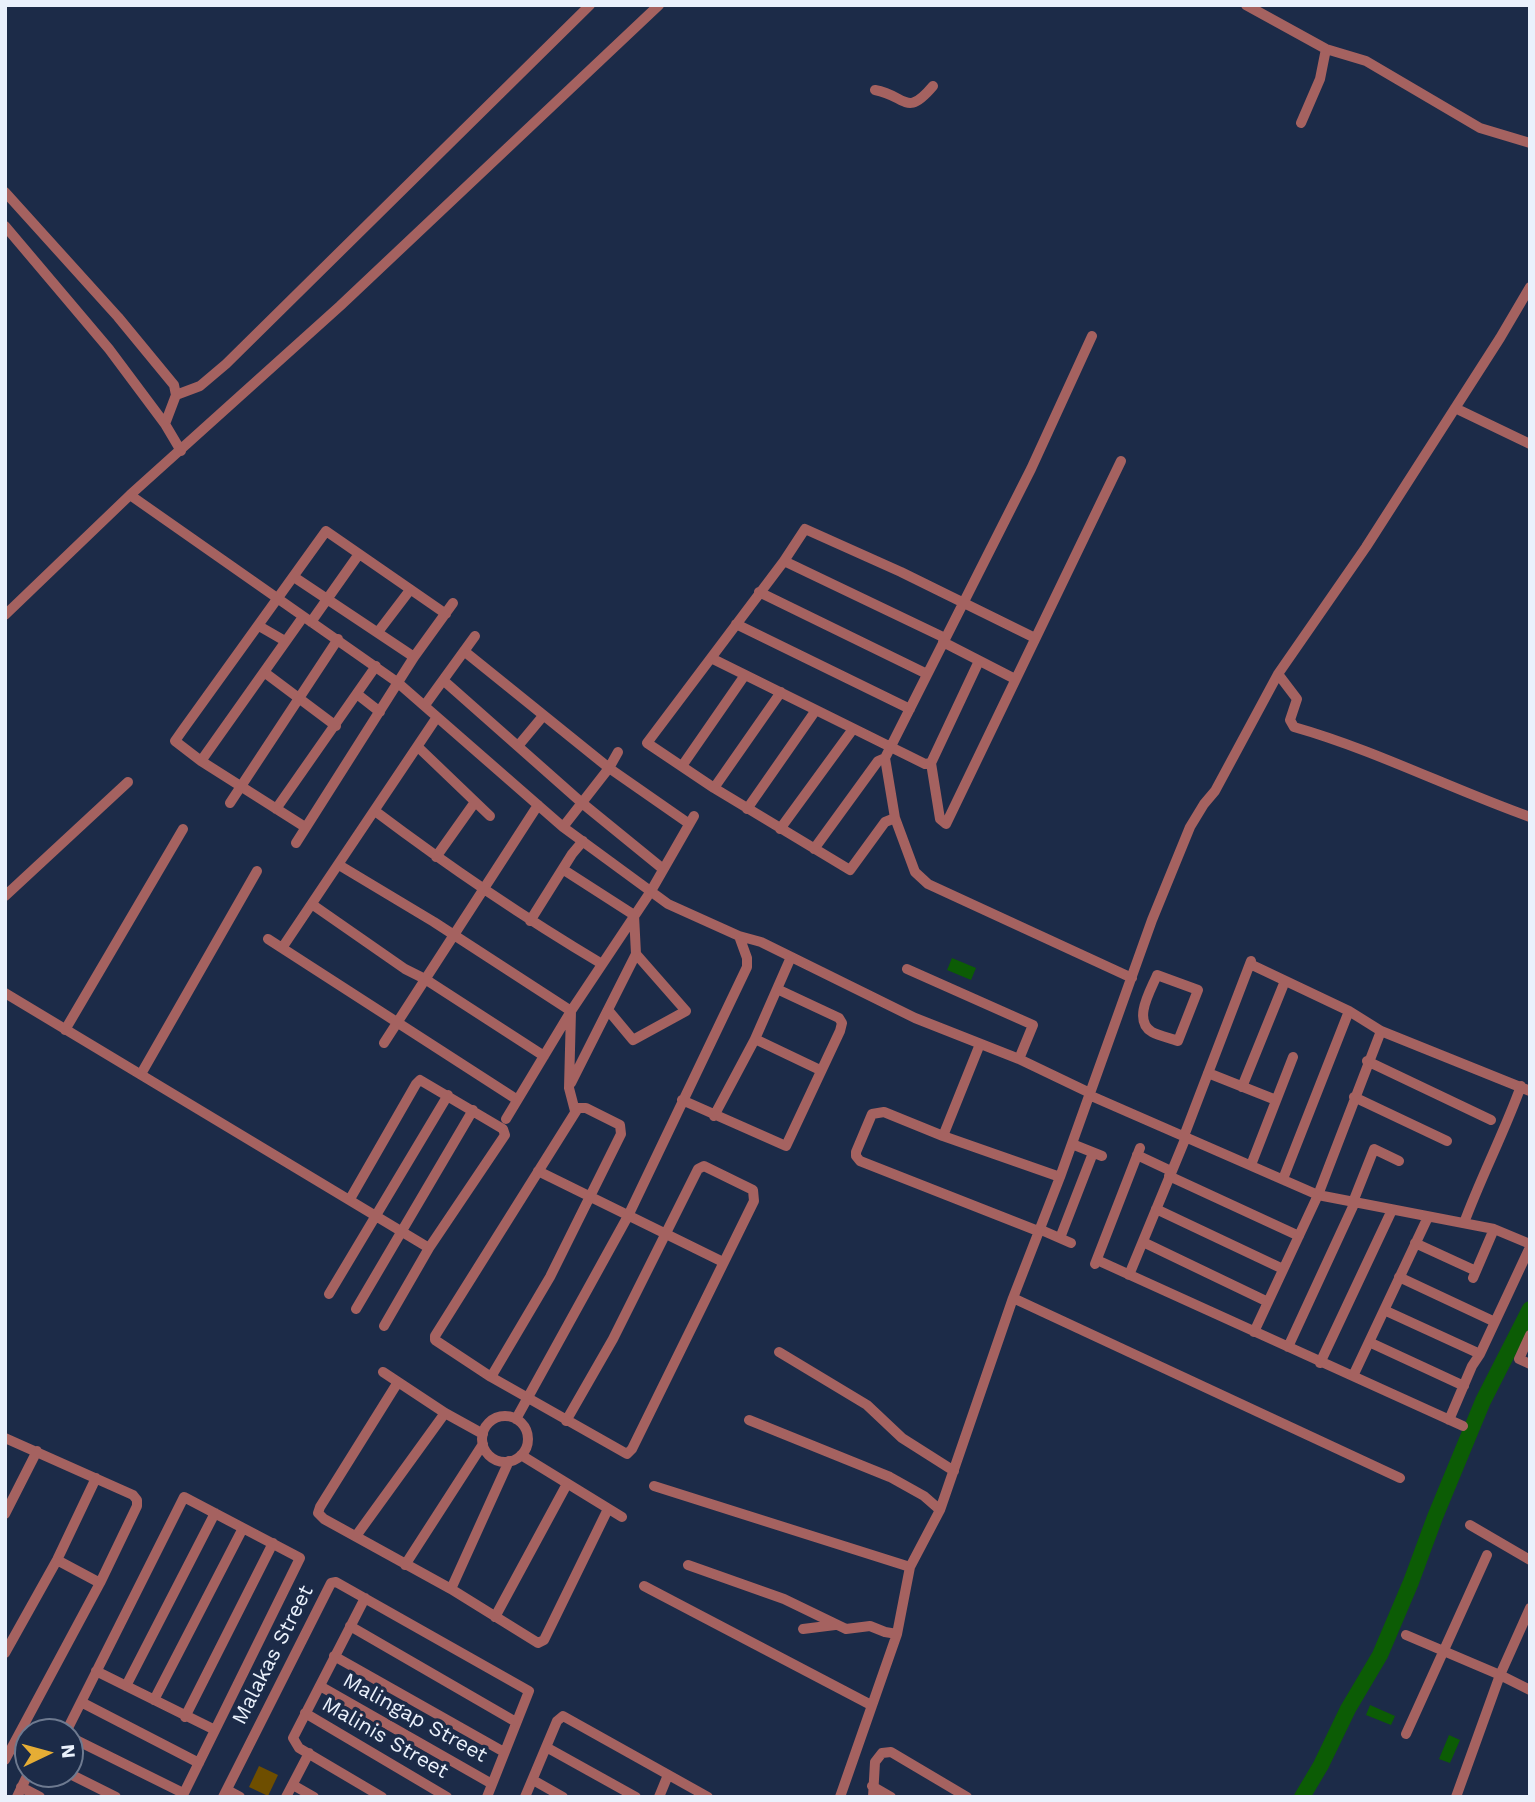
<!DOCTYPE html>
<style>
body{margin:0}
#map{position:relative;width:1535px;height:1802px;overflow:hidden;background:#1c2b48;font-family:"Work Sans",sans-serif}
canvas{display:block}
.frame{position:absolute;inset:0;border:7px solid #eaf1fc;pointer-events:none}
.north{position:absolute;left:14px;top:1718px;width:70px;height:70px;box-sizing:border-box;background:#1c2b48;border:2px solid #6e7a90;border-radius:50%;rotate:85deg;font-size:19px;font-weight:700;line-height:28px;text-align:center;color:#eaf1fc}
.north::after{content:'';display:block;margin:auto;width:24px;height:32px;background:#e5ad35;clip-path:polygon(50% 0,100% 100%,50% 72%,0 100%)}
</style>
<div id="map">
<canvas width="1535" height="1802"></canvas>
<div class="frame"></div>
<div class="north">N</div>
</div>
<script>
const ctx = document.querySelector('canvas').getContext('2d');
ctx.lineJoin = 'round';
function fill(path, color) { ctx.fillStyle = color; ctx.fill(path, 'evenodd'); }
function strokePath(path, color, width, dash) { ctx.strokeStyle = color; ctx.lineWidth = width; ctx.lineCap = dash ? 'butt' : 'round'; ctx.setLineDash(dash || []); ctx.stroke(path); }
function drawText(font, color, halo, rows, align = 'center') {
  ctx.font = font + ' "Work Sans",sans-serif'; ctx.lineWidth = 7; ctx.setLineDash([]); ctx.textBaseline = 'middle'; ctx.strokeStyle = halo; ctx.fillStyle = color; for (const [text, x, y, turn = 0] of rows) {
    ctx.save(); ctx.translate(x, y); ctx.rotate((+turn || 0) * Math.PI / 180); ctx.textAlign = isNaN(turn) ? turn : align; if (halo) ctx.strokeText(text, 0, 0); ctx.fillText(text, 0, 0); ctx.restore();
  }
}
fill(new Path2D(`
 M259,1766l19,9 -10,21 -19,-9z`), '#6e4e00');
fill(new Path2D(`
 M952,958l24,10 -5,12 -24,-10z
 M1370,1705l25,11 -4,9 -25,-10z
 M1449,1735l11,5 -10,23 -11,-4z`), '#0c5c05');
strokePath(new Path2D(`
 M1302,1797l19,-32 27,-56 32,-54 31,-73 24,-65 48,-116 47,-92`), '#0c5c05', 16);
strokePath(new Path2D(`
 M1246,5l80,44 40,12 114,67 50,15
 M875,90c32,6 31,28 58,-4
 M1301,123l19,-44 6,-30
 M5,192l113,125 56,68 2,10 -11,29
 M5,226l104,123 56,75 16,27
 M1092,336l-61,133 -146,289 10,60 20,54 13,12 204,94
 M176,395l24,-9 26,-22 364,-359
 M1455,408l75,36
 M130,495l267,187 166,145 105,77 71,32 22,6 154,76 104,41 71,34
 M784,561l161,77
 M294,577l120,80
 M759,592l168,82
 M5,615l125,-120 210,-189 319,-301
 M311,622l48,-68
 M736,624l174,85
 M259,626l26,15
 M378,632l32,-42
 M943,642l72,37
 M464,651l145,117 79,55
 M711,658l214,106 6,-1
 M979,661l-48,102 9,56 6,5 175,-363
 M264,672l72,54
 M1278,674l19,25 -7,21 4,7c81,23 157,62 236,90
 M443,680l139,123 81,66
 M357,694l23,18
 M425,705l50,-69
 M518,746l25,-30
 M418,747l72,69
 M201,761l102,-144
 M682,766l63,-91
 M714,788l67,-96
 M230,803l108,-164
 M276,809l100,-143
 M747,809l69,-99
 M375,811c73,55 148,106 227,153
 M895,818l-10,4 -35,48 -136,-82 -67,-45 137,-182 21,-32 96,43 134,66
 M305,827l-104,-66 -26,-20 7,-10 144,-200 120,83
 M563,827l46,-59 9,-16
 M780,829l73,-100
 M296,843l118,-186 39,-54
 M814,849l64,-88 7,-3
 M436,857l39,-55
 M339,865l95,57 137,89 -2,77 6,23
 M564,870l70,45 2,39 -65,129
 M5,896l123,-114
 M313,905l92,64 20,10 119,77
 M530,921l42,-67 11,-13
 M268,939l248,160
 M282,948l155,-231
 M1250,964l99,47 32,20 149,60
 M907,969l126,56 -14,34
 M1157,975l41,15 -20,51c-8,-3 -18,-5 -26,-9 -20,-12 -1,-42 5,-57z
 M5,993l424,255
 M608,1010l25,30 53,-29 -50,-57
 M65,1030l118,-201
 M755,1039l65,31
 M384,1043l154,-238
 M1367,1061l124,59
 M1208,1073l68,27
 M141,1074l116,-203
 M1242,1087l43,-106
 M1089,1095l229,100 176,34 36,15
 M1354,1097l93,44
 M682,1100l104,46 54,-115 2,-8 -3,-5 -62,-29
 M714,1116l41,-77 36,-82
 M506,1119l65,-108 80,-120 43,-75
 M943,1136l37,-92
 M1184,1136l67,-175
 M1072,1144l30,12
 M1137,1155l34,16
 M1251,1165l42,-108
 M538,1171l185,91
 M1169,1176l130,60
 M1283,1179l66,-168
 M350,1199l66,-115 4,-4 83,49 2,6 -76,113 -45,78
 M1353,1202l21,-53 25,12
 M1156,1209l127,60
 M1464,1223c17,-46 40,-90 57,-137
 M1039,1229l32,14
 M1038,1231l-178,-70 -4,-5v-4l16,-38 12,-2 59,24 117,41
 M1060,1238l33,-85
 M1143,1242l125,60
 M1415,1243l61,28
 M1097,1260l366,166
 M1095,1264l45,-116
 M1129,1275l57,-138
 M1399,1277l96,45
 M1473,1278l21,-49
 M329,1294l119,-199
 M1013,1298l387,180
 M356,1309l117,-199
 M1384,1310l96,44
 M1254,1332l64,-137 63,-164
 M1530,1335l-11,24 11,5
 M1369,1342l95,44
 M1288,1347l67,-145
 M779,1352l88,53 35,33 52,33
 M1320,1363l72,-153
 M383,1372l62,41 38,21
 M1353,1376l75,-159
 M491,1377l59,-100 71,-143 -1,-9 -34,-17h-8l-143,228v4l56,37 136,77 5,-5 122,-248 -1,-11 -49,-24 -6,3 -85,170 -47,82
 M398,1382l-78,125 -2,6 6,6 127,70 87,54 6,-3 64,-131
 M482 1439a23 23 0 1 1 46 0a23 23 0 1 1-46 0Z
 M516,1419l112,-203 119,-249v-9l-8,-22
 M749,1420l141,57 34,19 16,14
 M1449,1420l23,-54 8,-12 50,-107
 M5,1438l128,57 4,5v6l-37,77 -95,177
 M521,1455l101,62
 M654,1486l256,81
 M5,1514l32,-63
 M1470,1525l60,35
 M356,1536l89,-123
 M57,1560l43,23
 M405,1565l78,-121
 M688,1565l96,34 62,30 24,-3 15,6 12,2
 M644,1586l227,119
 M451,1589l58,-128
 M365,1598l-72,140 6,10 83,49
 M495,1617l72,-133
 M350,1626l166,96
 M803,1629l32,-4
 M1406,1635l94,40 30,15
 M5,1653l52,-93 39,-82
 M334,1656l170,96
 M96,1671l119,59
 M126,1686l89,-173
 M320,1686l172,98
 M154,1700l89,-172
 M81,1702l118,61
 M305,1713l142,84
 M185,1717l88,-174
 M66,1732l118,-235 116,61 -118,239
 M1406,1734l81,-179
 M70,1737l113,56
 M546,1747l90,50
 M70,1774l46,23
 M533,1780l30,17
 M293,1785l21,12
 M872,1786l19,11
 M21,1787l19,10
 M227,1790l13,7
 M17,1797l11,-23
 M223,1797l108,-214 5,-1 193,109 -42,106
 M286,1797l23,-44
 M525,1797l32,-76 6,-5 145,81
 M659,1797l9,-22
 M840,1797l57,-163 13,-67 30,-57 73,-212 47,-121 92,-257 38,-93 14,-23 11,-13 63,-117 88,-127 134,-209 30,-51
 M873,1797l2,-35 7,-9 9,-1 76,45
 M1456,1797l44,-122 30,-67`), '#a56260', 10);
drawText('21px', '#eaf1fc', '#1c2b48', [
 ["Malakas Street",273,1655,-63],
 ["Malingap Street",415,1718,29],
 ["Malinis Street",385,1738,30]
]);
</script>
